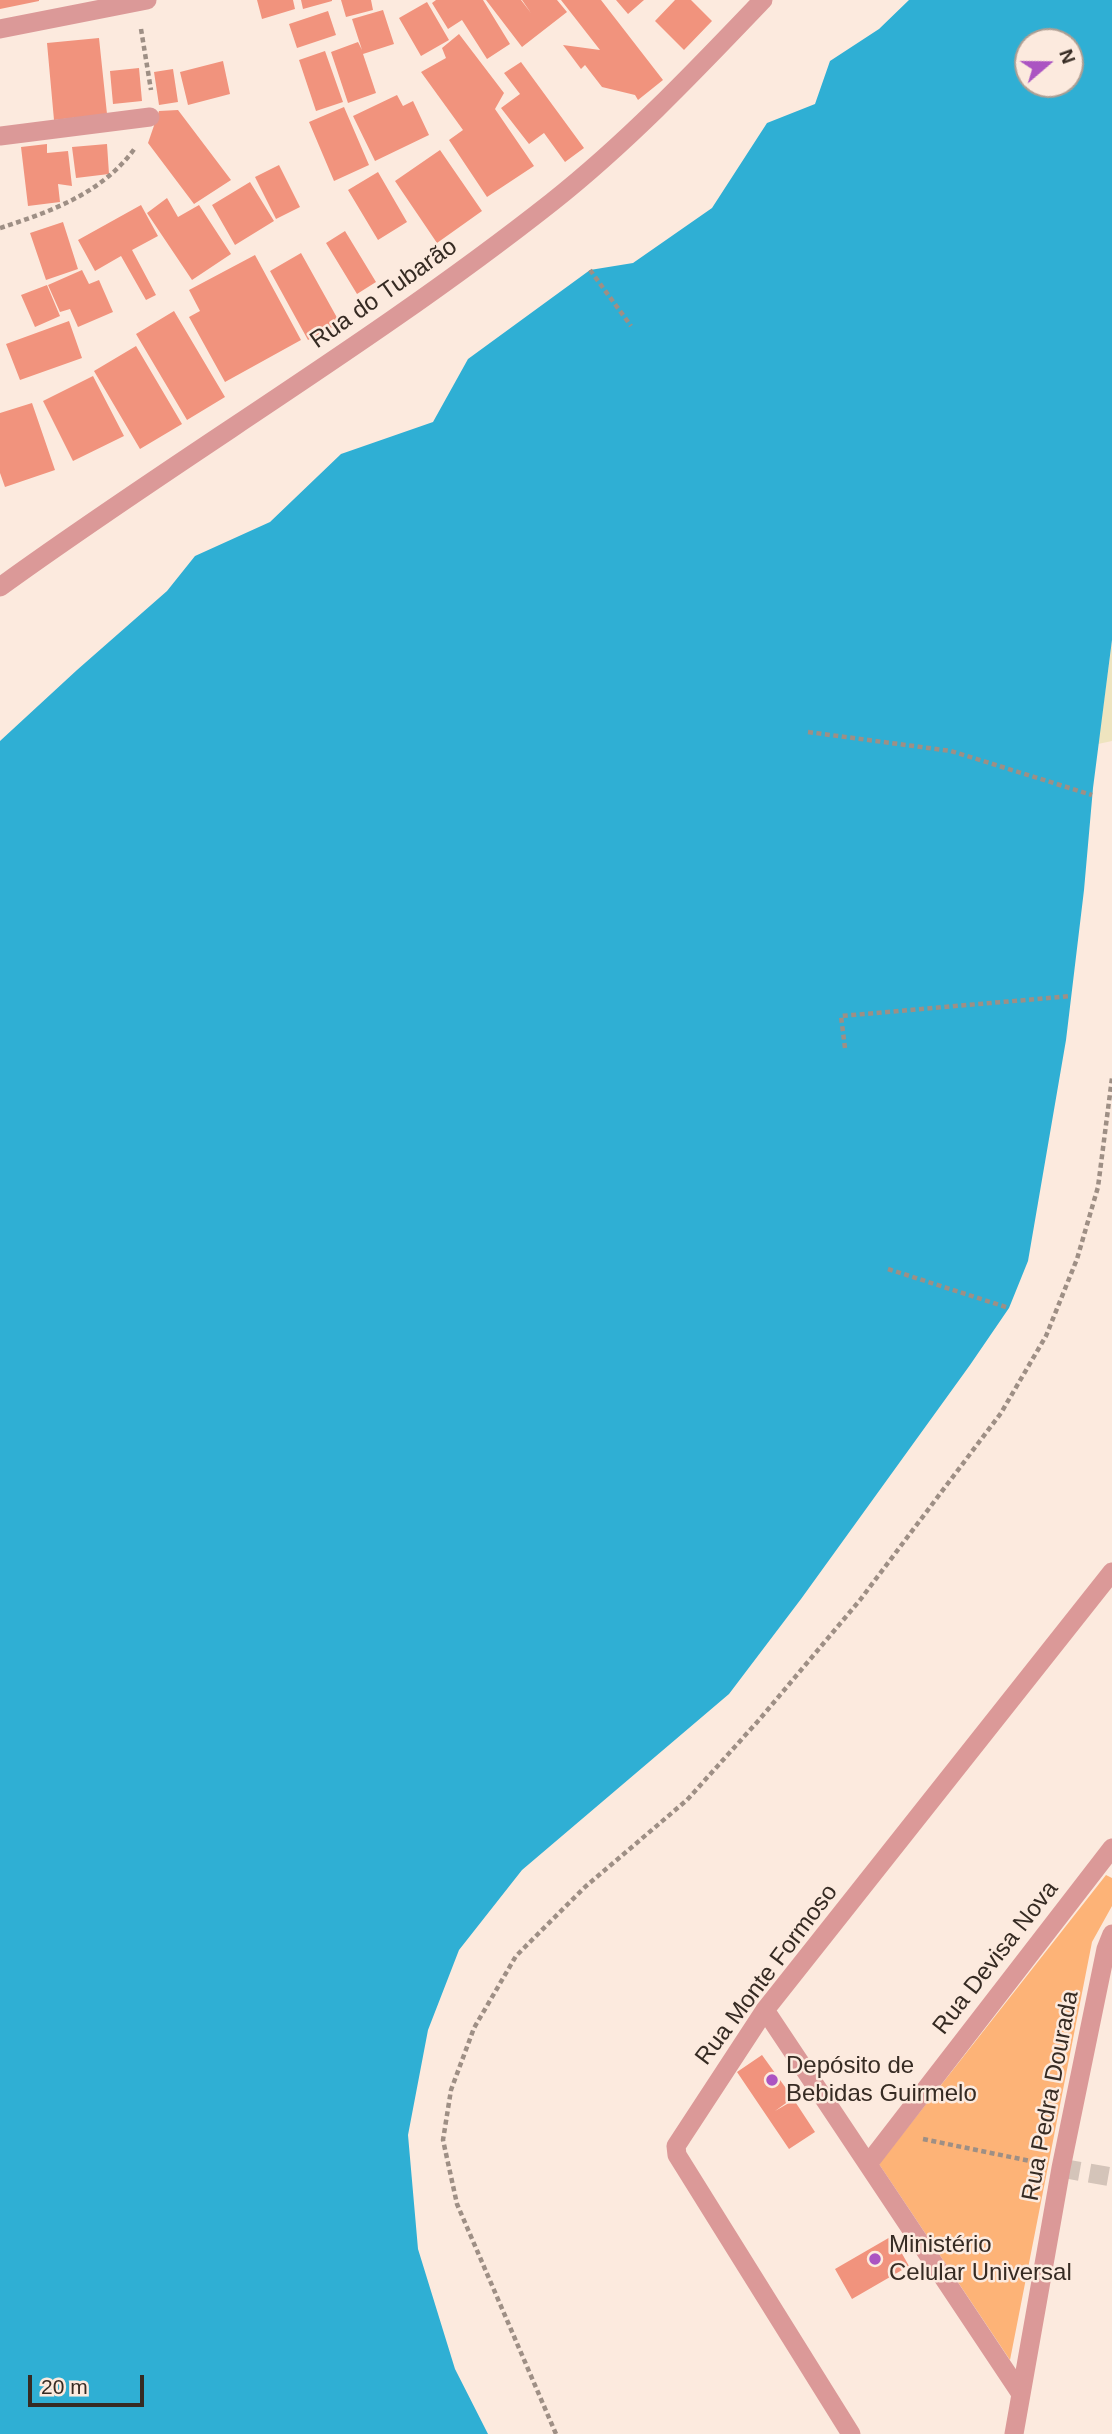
<!DOCTYPE html>
<meta charset="utf-8">
<style>
body{margin:0}
#map{position:relative;width:1112px;height:2434px;overflow:hidden;background:#fceade;font-family:Helvetica,sans-serif}
canvas{display:block}
.north{position:absolute;left:1014px;top:28px;width:70px;height:70px;box-sizing:border-box;background:#fceade;border:2px solid #ad9e93;border-radius:50%;rotate:70deg;font-size:19px;font-weight:700;line-height:28px;text-align:center;color:#362b23}
.north::after{content:'';display:block;margin:auto;width:24px;height:32px;background:#ab54c2;clip-path:polygon(50% 0,100% 100%,50% 72%,0 100%)}
.scale{position:absolute;left:28px;top:2375px;width:116px;height:32px;box-sizing:border-box;border:4px solid #362b23;border-top:0;padding-left:9px;font-size:21px;line-height:24px;white-space:nowrap;color:#362b23;-webkit-text-stroke:5px #fceade;paint-order:stroke}
</style>
<div id="map">
<canvas width="1112" height="2434"></canvas>
<div class="north">N</div>
<div class="scale">20 m</div>
</div>
<script>
const ctx = document.querySelector('canvas').getContext('2d');
ctx.lineJoin = 'round';
function fill(path, color) { ctx.fillStyle = color; ctx.fill(path, 'evenodd'); }
function strokePath(path, color, width, dash) { ctx.strokeStyle = color; ctx.lineWidth = width; ctx.lineCap = dash ? 'butt' : 'round'; ctx.setLineDash(dash || []); ctx.stroke(path); }
function drawText(font, color, halo, rows, align = 'center') {
  ctx.font = font + ' Helvetica,sans-serif'; ctx.lineWidth = 5; ctx.setLineDash([]); ctx.textBaseline = 'middle'; ctx.strokeStyle = halo; ctx.fillStyle = color; for (const [text, x, y, turn = 0] of rows) {
    ctx.save(); ctx.translate(x, y); ctx.rotate((+turn || 0) * Math.PI / 180); ctx.textAlign = isNaN(turn) ? turn : align; if (halo) ctx.strokeText(text, 0, 0); ctx.fillText(text, 0, 0); ctx.restore();
  }
}
fill(new Path2D(`
 M1106,1875l6,3v28l-20,36 -82,418 -131,-196z`), '#fdb377');
fill(new Path2D(`
 M1112,640v101l-14,3 14,-102z`), '#eee4bf');
fill(new Path2D(`
 M909,0h203v640l-19,148 -9,102 -18,150 -38,221 -19,47 -39,57 -169,234 -72,95 -207,176 -63,80 -31,80 -20,105 10,114 37,120 33,65h-488v-1693l77,-71 90,-79 28,-35 75,-34 71,-68 92,-32 35,-63 122,-89 43,-7 79,-55 55,-85 48,-19 15,-43 49,-32zM1028,42h42v42h-42z`), '#2fafd4');
fill(new Path2D(`
 M0,0h39v1l-39,8z
 M257,0h36l2,9 -33,10z
 M301,0h31v1l-29,8z
 M341,0h30l2,10 -27,7z
 M436,0h47l27,44 -23,15 -25,-39 -14,9 -16,-26z
 M486,0h35l10,13 -9,-13h35l10,12 -45,35z
 M561,0h40l62,80 -25,20 -3,-5 -33,-8 -17,-22 -4,4 -18,-24 37,5z
 M616,0h28l-16,14z
 M675,0h16l21,21 -28,29 -29,-29z
 M427,2l22,38 -28,16 -22,-38z
 M383,10l11,34 -31,10 13,39 -28,10 -17,-51 27,-10 4,8 -10,-31z
 M328,11l8,24 -39,13 -8,-24z
 M459,34l45,59 -9,16 39,57 -47,31 -38,-57 14,-10 -42,-58 25,-14 -4,-10z
 M99,38l8,76 -53,6 -7,-77z
 M325,51l18,51 -27,9 -17,-51z
 M223,61l7,33 -42,11 -8,-33z
 M521,62l63,86 -19,14 -21,-29 -15,11 -28,-36 19,-14 -16,-21z
 M139,68l3,33 -29,3 -3,-33z
 M173,69l5,33 -19,3 -5,-33z
 M397,95l6,11 10,-5 16,34 -54,26 -22,-45z
 M344,107l25,58 -35,16 -25,-59z
 M178,110l53,70 -37,24 -46,-61 11,-32z
 M47,144v9l21,-2 4,35 -14,-2 2,18 -32,4 -7,-59z
 M107,144l2,30 -33,4 -4,-31z
 M440,150l42,61 -45,32 -42,-62z
 M279,165l21,42 -24,12 -21,-42z
 M378,172l29,50 -29,18 -30,-50z
 M250,182l24,39 -39,24 -23,-40z
 M167,198l11,19 21,-12 32,49 -39,26 -45,-67z
 M141,205l17,31 -26,14 24,45 -10,5 -25,-44 -26,15 -17,-31z
 M63,222l15,47 -32,11 -16,-47z
 M345,231l31,51 -19,12 -31,-51z
 M301,253l39,70 -32,17 -38,-69z
 M255,255l46,85 -76,42 -36,-65 11,-6 -11,-21z
 M82,270l7,14 10,-4 14,32 -35,15 -8,-18 -10,3 -12,-27z
 M47,285l13,31 -25,11 -14,-32z
 M174,311l51,86 -38,23 -51,-86z
 M69,321l13,37 -62,22 -14,-36z
 M136,346l46,78 -42,25 -46,-78z
 M93,376l31,60 -51,25 -30,-60z
 M32,403l23,67 -50,17 -5,-14v-60z
 M762,2055l31,43 -18,13 19,-11 21,32 -26,17 -52,-77z
 M892,2236l17,30 -57,33 -17,-30z`), '#f1937d');
strokePath(new Path2D(`
 M1061,2168l51,9`), '#d4c4b9', 19, [19, 10]);
strokePath(new Path2D(`
 M141,29l10,61
 M0,228c50,-16 103,-35 135,-80
 M590,270l41,56
 M808,732l143,19 141,44
 M845,1048l-4,-32 230,-20
 M888,1269l121,39
 M923,2139l112,23
 M556,2434l-99,-230 -14,-64 8,-50 23,-62 42,-72 69,-69 102,-87 72,-80 101,-120 141,-187 45,-77 31,-77 21,-72 14,-109`), '#9e8f85', 4.5, [5, 3.5]);
strokePath(new Path2D(`
 M0,29l147,-29
 M0,136l150,-19
 M0,587c182,-132 376,-246 552,-385 77,-61 144,-132 211,-202
 M765,2010l256,384
 M868,2164l244,-316
 M851,2434l-174,-279 -1,-9 89,-136 347,-438
 M1014,2434l47,-266 45,-219 6,-15`), '#db9998', 19);
for (const [x, y, r, color] of [
 [772,2080,7,"#ab54c2"],
 [875,2259,7,"#ab54c2"]
]) { const dot = new Path2D(); dot.arc(x, y, r, 0, 2 * Math.PI); ctx.fillStyle = color; ctx.fill(dot); strokePath(dot, '#fceade', 2.5); }
drawText('24px', '#362b23', '#fceade', [
 ["Rua do Tubarão",384,294,-35],
 ["Rua Devisa Nova",996,1958,-52],
 ["Rua Monte Formoso",767,1975,-53],
 ["Rua Pedra Dourada",1051,2096,-79]
]);
drawText('24px', '#362b23', '#fceade', [
 ["Depósito de",786,2066],
 ["Bebidas Guirmelo",786,2094],
 ["Ministério",889,2245],
 ["Celular Universal",889,2273]
], 'left');
</script>
